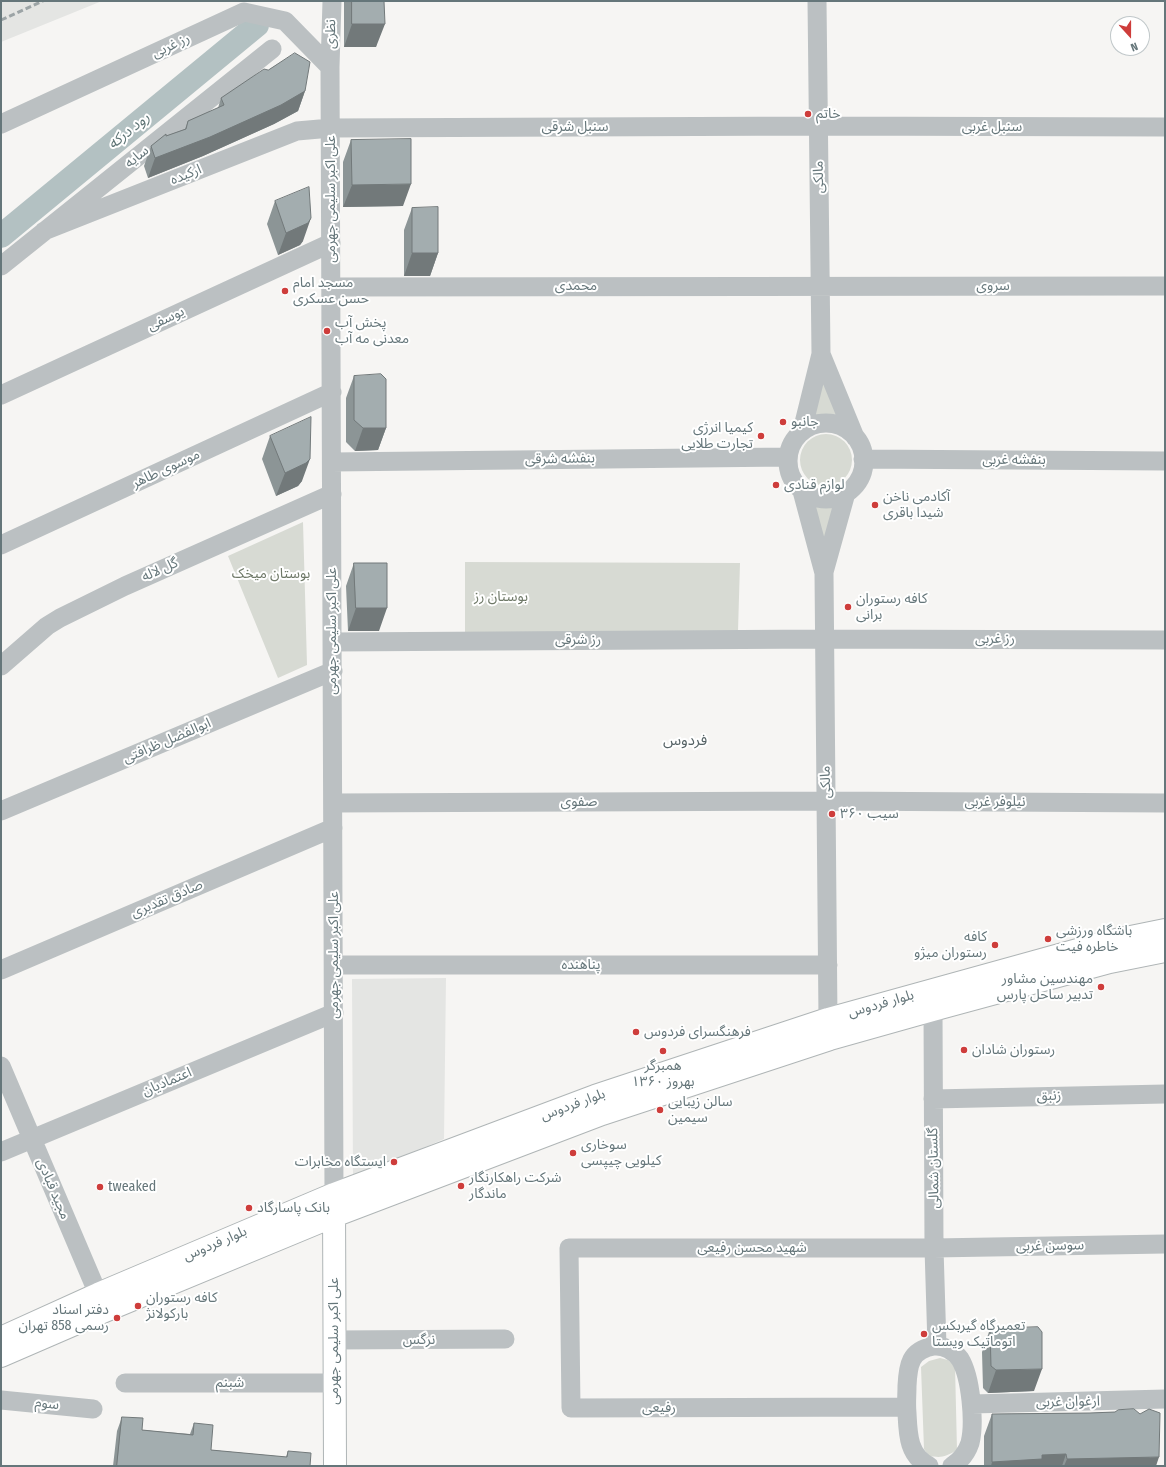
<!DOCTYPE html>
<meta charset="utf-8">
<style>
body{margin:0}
#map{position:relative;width:1166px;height:1467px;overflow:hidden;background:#f6f5f3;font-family:"Fira Sans Condensed",sans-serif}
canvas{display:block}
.frame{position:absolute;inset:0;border:2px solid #65767a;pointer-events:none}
.north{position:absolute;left:1110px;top:16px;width:40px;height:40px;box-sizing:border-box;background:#fff;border:1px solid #c1c8ca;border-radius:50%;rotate:159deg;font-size:11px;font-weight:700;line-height:16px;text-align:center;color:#65767a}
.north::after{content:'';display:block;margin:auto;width:14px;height:18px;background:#ce3d3b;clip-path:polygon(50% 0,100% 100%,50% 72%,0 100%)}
</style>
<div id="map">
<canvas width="1166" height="1467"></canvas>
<div class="frame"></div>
<div class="north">N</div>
</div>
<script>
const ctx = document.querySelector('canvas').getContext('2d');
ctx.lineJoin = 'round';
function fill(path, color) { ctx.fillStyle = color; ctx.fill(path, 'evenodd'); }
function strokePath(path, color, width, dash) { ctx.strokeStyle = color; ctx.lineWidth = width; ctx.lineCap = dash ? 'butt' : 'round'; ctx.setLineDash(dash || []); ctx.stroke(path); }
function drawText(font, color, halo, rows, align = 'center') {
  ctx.font = font + ' "Fira Sans Condensed","Noto Sans Arabic",sans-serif'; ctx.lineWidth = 4; ctx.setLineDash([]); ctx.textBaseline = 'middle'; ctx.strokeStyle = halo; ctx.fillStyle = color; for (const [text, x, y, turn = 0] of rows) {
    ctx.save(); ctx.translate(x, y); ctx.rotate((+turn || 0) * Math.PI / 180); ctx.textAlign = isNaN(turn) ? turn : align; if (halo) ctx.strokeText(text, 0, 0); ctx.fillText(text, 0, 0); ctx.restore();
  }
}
fill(new Path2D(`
 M1,1h101l-101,41z
 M446,978l-2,161 -91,39 -1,-199z`), '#e4e5e3');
fill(new Path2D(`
 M823,370l16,44 -26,2z
 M800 460a26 26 0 1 1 52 0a26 26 0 1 1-52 0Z
 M836,505l-12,44 -9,-43z
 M303,522l4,143 -29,13 -50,-122z
 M465,562l275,1 -2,68 -273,2z
 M940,1358l8,2 7,6 2,84c-12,7 -15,8 -28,6l-5,-7 -3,-82 8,-6z`), '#d7dad3');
strokePath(new Path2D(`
 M1,236l256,-211`), '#b3c1c2', 24);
const major = new Path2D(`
 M334,1203l1,263
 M1,1338l97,-44 236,-100 261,-98 233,-77 278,-77 59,-12
 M1,1356l104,-45 229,-95 268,-102 228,-75 103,-29 177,-48 55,-11`);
strokePath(major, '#afb5b6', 24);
strokePath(new Path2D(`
 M332,1l-2,66 4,1127
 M1,124l243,-112 41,9 45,46
 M44,231l253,-100 34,-3 488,-2 346,1
 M1,266l271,-217
 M331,287l834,-1
 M821,354l34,83
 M1,395l330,-152
 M788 461a38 38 0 1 1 76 0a38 38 0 1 1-76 0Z
 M802,431l19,-77 -4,-353
 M863,459l302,2
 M332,462l456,-5
 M802,491l22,82 4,446 2,13
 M1,545l331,-153
 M824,572l22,-79
 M332,642l492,-3 341,1
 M1,666l46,-40 13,-8 65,-32 207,-92
 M333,803l493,-2 339,2
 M1,811l332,-140
 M334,965h494
 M1,970l332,-142
 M931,996l2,14 1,238 3,98
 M1,1066l103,242
 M933,1099l232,-5
 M1,1152l333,-139
 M334,1340l171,-1
 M125,1383h210
 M1,1400l92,9
 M972,1404l193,-5
 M906,1407l-335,1 -2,-160h365l231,-4
 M929,1466c-21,-11 -21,-32 -22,-53 -1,-9 0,-18 0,-27 1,-21 3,-36 27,-40 10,-1 20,5 26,13 11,18 15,64 10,84 -3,9 -10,18 -18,23`), '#bbc0c2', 19);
strokePath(major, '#fff', 22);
strokePath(new Path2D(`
 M1,20l42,-19`), '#9ca4a6', 3, [6, 3]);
fill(new Path2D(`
 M344,1h40l-8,46h-32z
 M305,91l-7,20 -24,13 -71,32 -55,22 -4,-12 7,-20 15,-10 19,-7 3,-8 30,-13 3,-10z
 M351,140l52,66 -60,1v-45z
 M275,201l28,40 -3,4 -22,10 -11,-31z
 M412,208l26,45 -8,23h-26v-46z
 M354,376l32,52 -8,22 -23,1 -9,-9v-44z
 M270,436l32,45 -4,5 -22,10 -14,-37z
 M354,563l25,68h-31l-2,-45z
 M990,1329l44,62 -46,2 -5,-5 -1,-36z
 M1115,1412l41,54h-172v-30l8,-22 98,-1z
 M122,1417l20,13 48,4 4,-11 17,27 75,7 2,-6 22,15h-197l4,-35z`), '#8c9596');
fill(new Path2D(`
 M352,24h33l-9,23h-32z
 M305,91l-7,20 -24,13 -71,32 -55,22 7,-20z
 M411,184l-8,22 -60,1 9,-22z
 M311,218l-8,23 -3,4 -22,10 8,-22z
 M412,253h26l-8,23h-26z
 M363,428h23l-8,22 -23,1z
 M310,459l-8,22 -4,5 -22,10 9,-23z
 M356,608h31l-8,23h-31z
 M1042,1369l-8,22 -46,2 8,-23z
 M1066,1454l-4,12h-71l1,-4 50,-7z
 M1159,1457l-3,9h-92l3,-7z`), '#72797a');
const building = new Path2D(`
 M352,1h32l1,23h-33z
 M295,53l15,9 -5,29 -24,14 -71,32 -55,21 -4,-12 15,-12v2l20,-7 2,-8 36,-16 -3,-7 43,-29 4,1z
 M411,139v45l-59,1 -1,-45z
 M309,187l2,31 -3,5 -22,10 -11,-32z
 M438,207v46h-26v-45z
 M381,374l5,5v49h-23l-9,-8v-44z
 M311,417l-1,42 -4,4 -21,10 -15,-37z
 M354,563h33v45h-31z
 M1038,1327l4,5v37l-46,1 -5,-4 -1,-37z
 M1134,1409l6,5 9,-5 11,4 -1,44 -92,2 -1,-5 -24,1v4l-50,3v-48l98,-1 25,-1 3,-2z
 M122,1417l21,1 -1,12 51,5 1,-12 19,2 -2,25 76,7 1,-6 23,2 -1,13h-193z`);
fill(building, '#a3adaf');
strokePath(building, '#72797a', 1);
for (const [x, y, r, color] of [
 [808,114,4,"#ce3d3b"],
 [285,291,4,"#ce3d3b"],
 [327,331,4,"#ce3d3b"],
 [783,422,4,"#ce3d3b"],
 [761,436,4,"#ce3d3b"],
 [776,485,4,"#ce3d3b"],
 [875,505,4,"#ce3d3b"],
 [848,607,4,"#ce3d3b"],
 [832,814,4,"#ce3d3b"],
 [1048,939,4,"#ce3d3b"],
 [995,945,4,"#ce3d3b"],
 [1101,987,4,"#ce3d3b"],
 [636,1032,4,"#ce3d3b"],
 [964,1050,4,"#ce3d3b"],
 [663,1051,4,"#ce3d3b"],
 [660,1110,4,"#ce3d3b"],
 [573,1153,4,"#ce3d3b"],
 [394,1162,4,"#ce3d3b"],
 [461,1186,4,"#ce3d3b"],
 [100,1187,4,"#ce3d3b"],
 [249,1208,4,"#ce3d3b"],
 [138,1306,4,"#ce3d3b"],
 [117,1318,4,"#ce3d3b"],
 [924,1334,4,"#ce3d3b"]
]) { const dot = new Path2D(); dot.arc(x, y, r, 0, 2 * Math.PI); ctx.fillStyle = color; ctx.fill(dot); strokePath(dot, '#fff', 1.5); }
drawText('14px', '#65767a', '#fff', [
 ["نظری",331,34,-89],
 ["رز غربی",171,46,-25],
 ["سنبل شرقی",575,127],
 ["سنبل غربی",992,127],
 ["سایه",137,157,-39],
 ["ارکیده",186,175,-22],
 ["مالکی",819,177,-91],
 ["علی اکبر سلیمی جهرمی",331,199,-90],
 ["محمدی",576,286],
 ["سروی",993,286],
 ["یوسفی",166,319,-25],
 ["بنفشه شرقی",560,459,-1],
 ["بنفشه غربی",1014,460],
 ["موسوی طاهر",166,469,-25],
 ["گل لاله",160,570,-24],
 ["علی اکبر سلیمی جهرمی",332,631,-90],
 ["رز غربی",995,639],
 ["رز شرقی",578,640],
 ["ابوالفضل ظرافتی",167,741,-23],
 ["مالکی",826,782,-91],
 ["صفوی",579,802],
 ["نیلوفر غربی",995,802],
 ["صادق تقدیری",167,899,-23],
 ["علی اکبر سلیمی جهرمی",334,955,-90],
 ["پناهنده",581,965],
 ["بلوار فردوس",881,1004,-16],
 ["اعتمادیان",167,1082,-23],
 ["زنبق",1049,1096,-1],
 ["بلوار فردوس",573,1105,-20],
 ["گلستان شمالی",934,1168,-91],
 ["مجید قبادی",53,1189,67],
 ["بلوار فردوس",215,1244,-23],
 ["سوسن غربی",1050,1246,-1],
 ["شهید محسن رفیعی",752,1248],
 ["نرگس",419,1340],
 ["علی اکبر سلیمی جهرمی",334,1341,-90],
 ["شبنم",230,1383],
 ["ارغوان غربی",1068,1402,-1],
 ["سوم",47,1404,6],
 ["رفیعی",659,1408]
]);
drawText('14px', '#65767a', '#fff', [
 ["خاتم",816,114],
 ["مسجد امام",293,283],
 ["حسن عسکری",293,299],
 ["پخش آب",335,323],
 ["معدنی مه آب",335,339],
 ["جانبو",791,422],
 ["کیمیا انرژی",753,428,"right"],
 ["تجارت طلایی",753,444,"right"],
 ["لوازم قنادی",784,485],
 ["آکادمی ناخن",883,497],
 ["شیدا باقری",883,513],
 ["كافه رستوران",856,599],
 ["برانى",856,615],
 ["سیب ۳۶۰",840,814],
 ["باشگاه ورزشی",1056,931],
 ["خاطره فیت",1056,947],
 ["کافه",987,937,"right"],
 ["رستوران ميژو",987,953,"right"],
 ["مهندسین مشاور",1093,979,"right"],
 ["تدبیر ساحل پارس",1093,995,"right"],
 ["فرهنگسرای فردوس",644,1032],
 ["رستوران شادان",972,1050],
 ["همبرگر",663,1066,"center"],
 ["بهروز ۱۳۶۰",663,1082,"center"],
 ["سالن زیبایی",668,1102],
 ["سیمین",668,1118],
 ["سوخاری",581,1145],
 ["كيلويی چيپسی",581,1161],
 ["ایستگاه مخابرات",386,1162,"right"],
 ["شرکت راهکارنگار",469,1178],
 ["ماندگار",469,1194],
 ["tweaked",108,1187],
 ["بانک پاسارگاد",257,1208],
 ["کافه رستوران",146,1298],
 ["بارکولانژ",146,1314],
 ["دفتر اسناد",109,1310,"right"],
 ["رسمی 858 تهران",109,1326,"right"],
 ["تعمیرگاه گیربکس",932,1326],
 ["اتوماتیک ویستا",932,1342]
], 'left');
drawText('14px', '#6e7867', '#fff', [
 ["بوستان میخک",271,574],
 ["بوستان رز",501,597]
]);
drawText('italic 15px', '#5f7576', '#fff', [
 ["رود درکه",129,131,-39]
]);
drawText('15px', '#566366', '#fff', [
 ["فردوس",685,741]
]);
</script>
